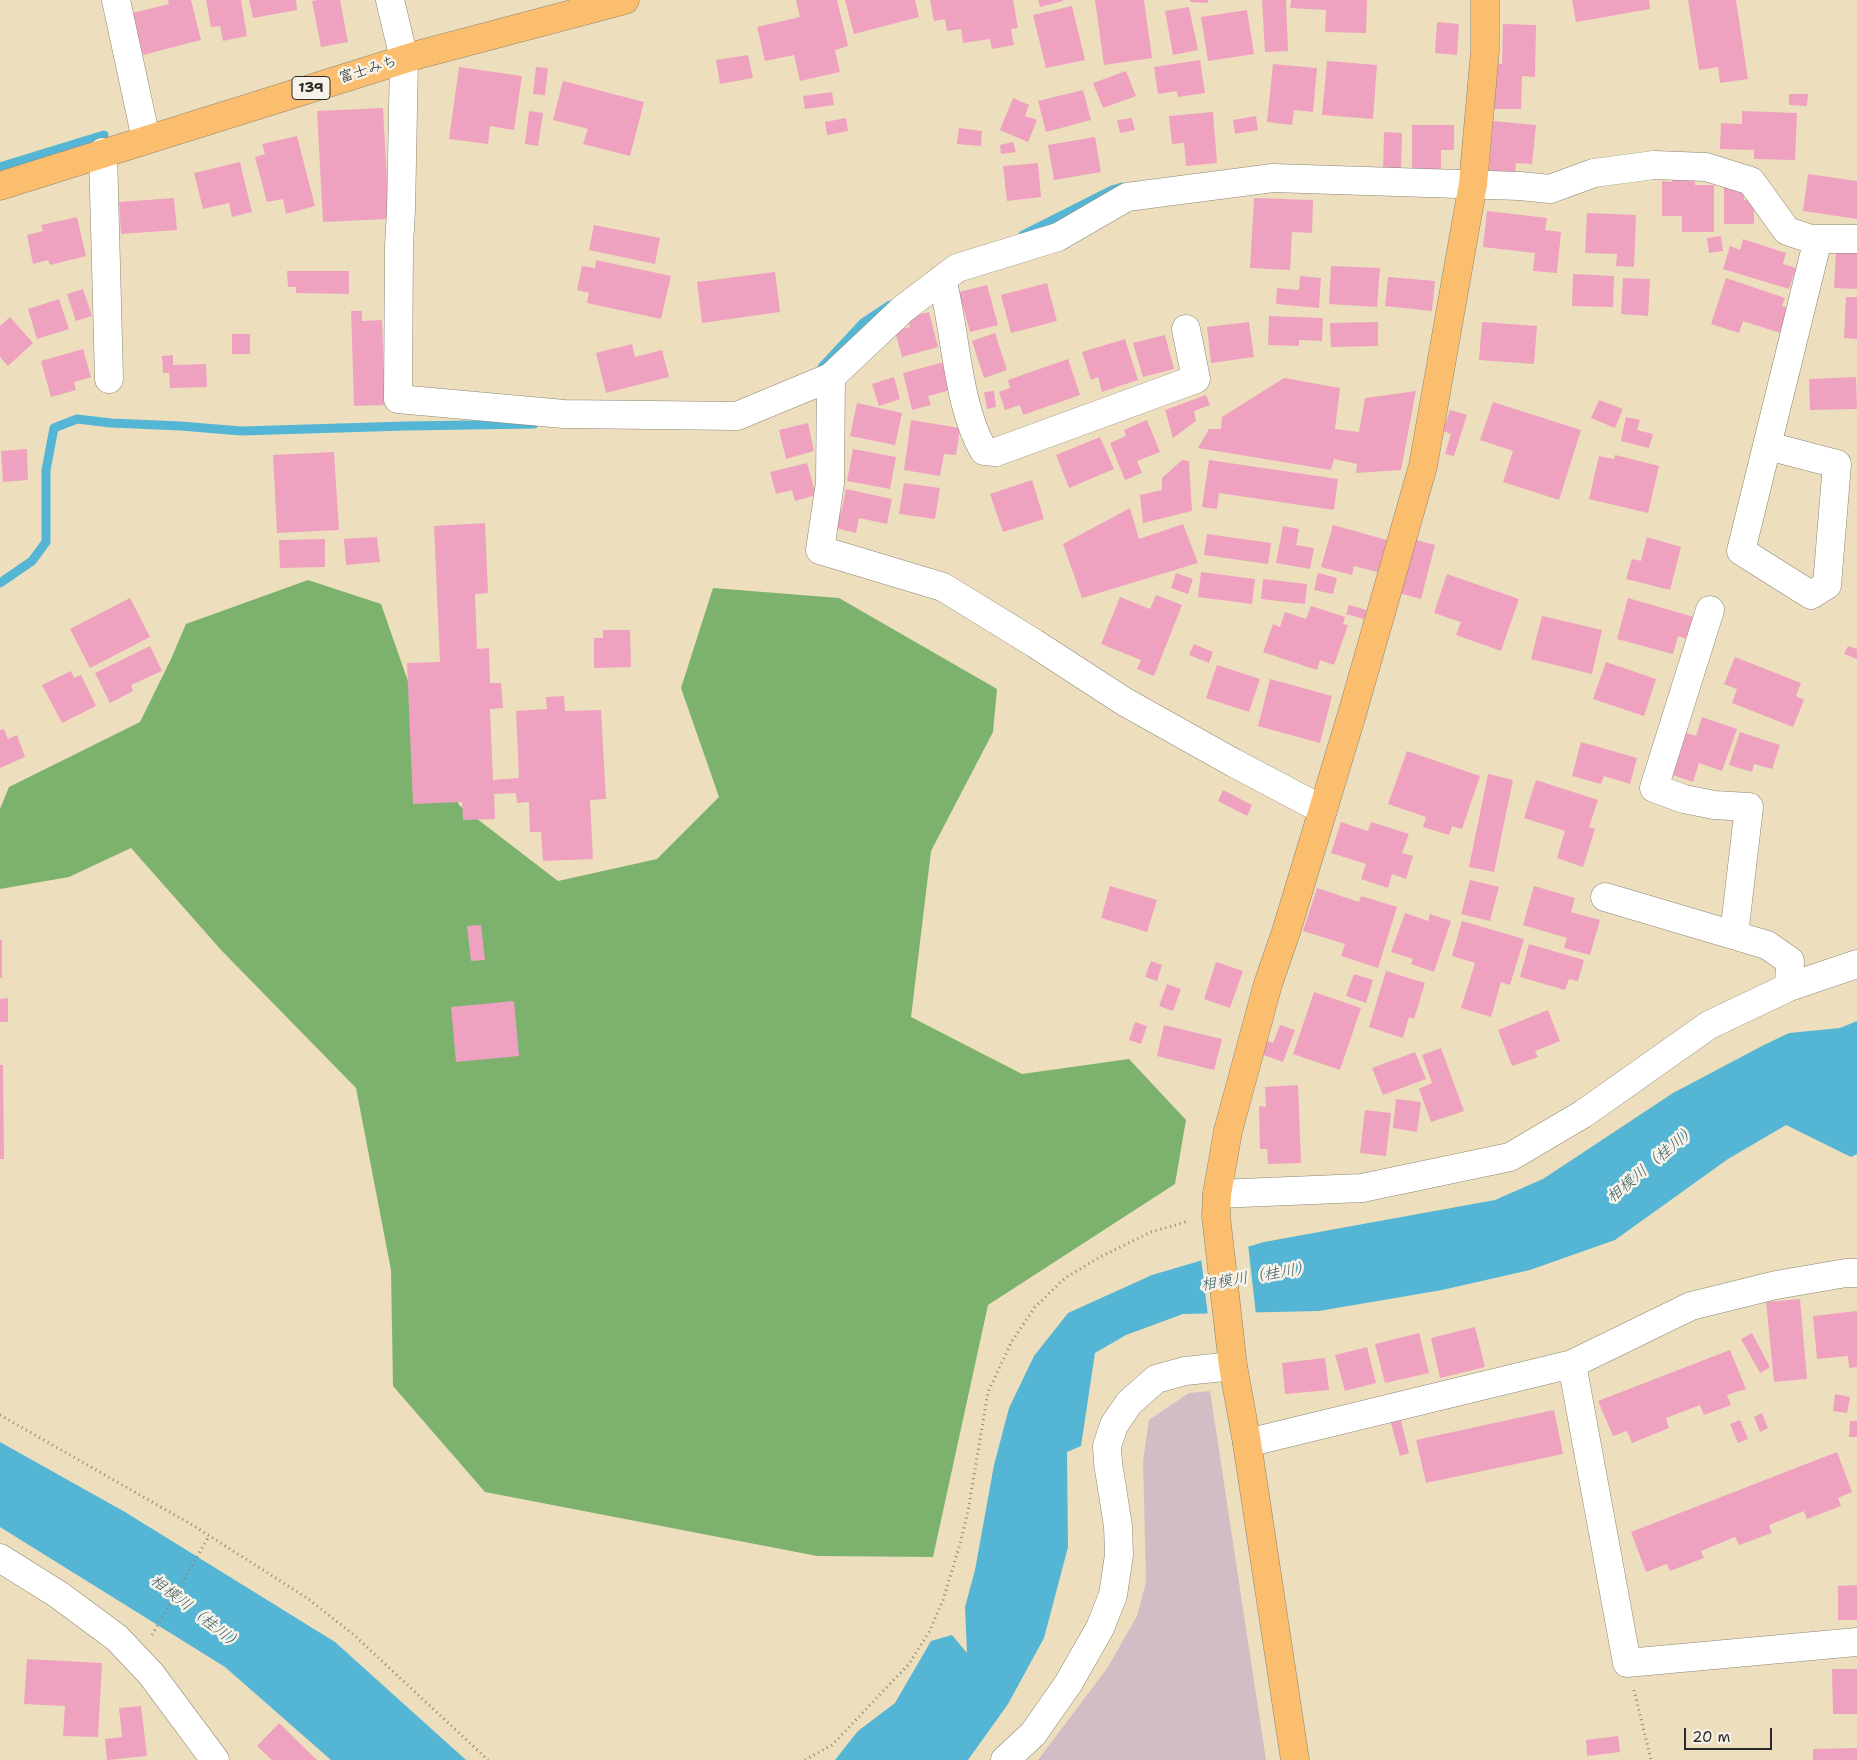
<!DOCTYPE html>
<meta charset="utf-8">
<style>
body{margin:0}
#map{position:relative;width:1857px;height:1760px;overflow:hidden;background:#eddfbd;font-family:"Shantell Sans",sans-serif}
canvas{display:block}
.scale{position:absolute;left:1684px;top:1728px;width:88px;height:22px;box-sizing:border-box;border:2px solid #2b2b2b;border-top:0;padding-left:6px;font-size:15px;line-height:18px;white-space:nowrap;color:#2b2b2b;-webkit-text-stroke:4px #f7f3e8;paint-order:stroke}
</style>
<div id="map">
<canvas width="1857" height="1760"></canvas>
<div class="scale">20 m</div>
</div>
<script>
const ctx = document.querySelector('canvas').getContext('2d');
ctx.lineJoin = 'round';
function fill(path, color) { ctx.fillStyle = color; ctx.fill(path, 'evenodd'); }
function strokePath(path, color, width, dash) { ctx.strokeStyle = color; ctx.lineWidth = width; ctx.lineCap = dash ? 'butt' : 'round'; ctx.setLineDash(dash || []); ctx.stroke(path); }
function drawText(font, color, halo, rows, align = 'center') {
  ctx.font = font + ' "Shantell Sans","Klee One",sans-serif'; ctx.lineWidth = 5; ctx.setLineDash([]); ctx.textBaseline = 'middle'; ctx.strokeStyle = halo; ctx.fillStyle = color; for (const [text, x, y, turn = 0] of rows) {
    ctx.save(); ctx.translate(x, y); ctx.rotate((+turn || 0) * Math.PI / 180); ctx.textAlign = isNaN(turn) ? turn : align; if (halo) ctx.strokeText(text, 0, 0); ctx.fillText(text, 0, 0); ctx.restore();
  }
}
fill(new Path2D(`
 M1210,1391l56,369h-228l70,-93 29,-51 9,-34 -3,-121 6,-41 40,-27z`), '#d2bdc7');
fill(new Path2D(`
 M308,580l73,24 29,83 49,118 99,76 99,-22 62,-62 -38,-109 32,-100 126,10 158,91 -4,43 -62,119 -20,166 111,57 107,-15 57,61 -11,64 -187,121 -55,252 -116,-1 -332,-64 -92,-106 -2,-116 -35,-182 -134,-137 -91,-103 -62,29 -69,12v-80l9,-22 131,-65 31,-63 15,-35z`), '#7cb26e');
fill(new Path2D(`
 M1857,1021v133l-6,3 -65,-32 -58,34 -113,81 -85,30 -88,20 -123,21 -136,3 -57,21 -31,18 -14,93 -14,6 1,95 -24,91 -36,66 -40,56h-133l23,-29 37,-28 36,-62 21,-6 15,18 -2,-46 10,-37 19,-105 15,-57 25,-52 34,-43 84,-38 112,-33 231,-42 48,-21 130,-86 91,-48 25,-12 51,-5z
 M0,1442l125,70 210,130 131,118h-135l-106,-93 -225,-140z`), '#55b5d4');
fill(new Path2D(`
 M1248,1244l8,71 -48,1 -7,-58z`), '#eddfbd');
strokePath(new Path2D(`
 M0,167l104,-32
 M1023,235l89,-45 10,-3
 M822,367l41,-44 27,-18
 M0,583l32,-22 14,-19v-72l8,-42 23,-9 34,4 70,3 60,5 165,-5 128,-2`), '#55b5d4', 9);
fill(new Path2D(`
 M168,0h23l10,40 -58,15 -11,-42 37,-9z
 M206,0h35l6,36 -24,5 -3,-15 -9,1z
 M249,0h47l1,10 -44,8z
 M317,0h23l8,42 -27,5 -9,-46z
 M796,0h41l11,46 -13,4 5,22 -40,9 -6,-26 -29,6 -8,-34 43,-10z
 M845,0h70l4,17 -65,17z
 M930,0h83l5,28 -7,1 3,16 -22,4 -2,-10 -27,4 -2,-14 -14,2 -2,-12 -11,2z
 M1038,0h25v1l-23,6z
 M1095,0h49l8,58 -48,7z
 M1190,0h18v3l-18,-1z
 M1262,0h24l2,51 -23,1z
 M1291,0h76l-1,33 -41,-1 1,-22 -36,-2z
 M1572,0h77l1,9 -74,13z
 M1688,0h48l12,79 -28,4 -2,-16 -19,3z
 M1072,6l13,54 -39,8 -13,-53z
 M1189,7l9,43 -25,5 -8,-44z
 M1247,10l7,44 -46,7 -7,-44z
 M1437,22l22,2 -2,31 -22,-2z
 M1503,24l33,1 -1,52 -13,-1 -1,33h-28l1,-45h8z
 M748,55l5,23 -33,6 -4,-24z
 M1200,60l5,33 -27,4 -1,-6 -19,3 -4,-27z
 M1327,61l50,4 -4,54 -51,-4z
 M1273,64l44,4 -4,44 -19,-2 -2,15 -25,-3z
 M459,67l63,9 -8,54 -24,-4 -2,18 -39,-5z
 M536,67l12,1 -3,27 -12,-1z
 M1126,71l10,25 -33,12 -10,-25z
 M563,81l81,21 -14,54 -47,-12 5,-15 -35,-9z
 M1083,90l8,30 -45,12 -8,-31z
 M832,92l2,13 -29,4 -2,-13z
 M1789,94h19l-1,12 -18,-1z
 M1013,98l16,7 -4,11 12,4 -9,22 -28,-12z
 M383,108l6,111 -66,3 -6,-111z
 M529,111l14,2 -5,33 -13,-2z
 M1742,111l55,2 -2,47 -41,-1v-9l-34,-1 1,-26 21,1z
 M1213,112l4,51 -31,3 -2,-23 -12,1 -3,-28z
 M1256,116l2,14 -23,4 -2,-14z
 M846,118l2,13 -21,4 -2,-13z
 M1132,118l3,12 -15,3 -3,-13z
 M1493,121l43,4 -4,39 -16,-1 -1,10 -26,-2z
 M1412,125h42v25h-13v24h-29z
 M959,128l23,3 -1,15 -24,-2z
 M1384,132l18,1 -1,40 -18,-1z
 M297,136l18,70 -29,8 -3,-15 -16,3 -12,-45 10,-3 -3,-10z
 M1095,137l6,35 -47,8 -6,-35z
 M1013,142l3,10 -15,2 -1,-9z
 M240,162l12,50 -20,5 -3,-14 -26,6 -9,-36z
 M1038,163l3,34 -34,4 -4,-35z
 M1672,174h23v11h19v47h-32v-16h-20v-35l10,1z
 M1808,174l49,7v38l-54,-8z
 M1724,185h20v15h10v24h-30z
 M174,198l3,32 -56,4 -2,-32z
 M1254,198l59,2 -1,33 -20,-1 -2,38 -40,-2z
 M1487,211l60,7 -2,12 16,2 -4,41 -24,-2 2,-18 -52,-6z
 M1587,213l49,2 -2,52 -18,-1 1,-12 -32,-1z
 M77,217l9,39 -36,9 -2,-5 -15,4 -6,-29 16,-4 -2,-6z
 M594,225l66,13 -5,26 -66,-14z
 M1721,236l2,15 -14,2 -2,-15z
 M1743,239l43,14 -3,11 13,4 -7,21 -66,-20 7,-23 10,4z
 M1836,250l21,1v38l-23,-1z
 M596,260l75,16 -10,43 -74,-16 2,-10 -12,-3 5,-24 13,2z
 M1331,266l49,2 -3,39 -48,-3z
 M287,271h62v23l-53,-1v-6h-8z
 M775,272l5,40 -78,11 -5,-41z
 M1573,274l41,2 -1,31 -41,-1z
 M1300,276l21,2 -2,30 -43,-4 1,-16 22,2z
 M1388,277l47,4 -3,30 -47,-5z
 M1623,278l27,1 -2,37 -27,-2z
 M1726,278l59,20 -3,8 6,2 -8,25 -37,-12 -4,12 -28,-9z
 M1047,283l10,38 -46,12 -10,-38z
 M987,285l11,40 -28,7 -11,-40z
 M83,289l9,27 -16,5 -9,-27z
 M1846,297h11v42l-13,-1z
 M59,299l10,30 -32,10 -9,-30z
 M351,311h11v10l20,-1 3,85 -31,1z
 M929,312l9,35 -36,10 -7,-26 15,-4 -2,-10z
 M1269,316l54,2 -1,23 -23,-1v6l-31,-1z
 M10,317l23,26 -25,23 -8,-9v-31z
 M1249,322l5,35 -43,6 -4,-36z
 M1378,322v24l-47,1 -1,-24z
 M1482,322l55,4 -3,38 -55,-4z
 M995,333l12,37 -23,8 -12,-37z
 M232,334h18v20h-18z
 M1165,335l9,34 -31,8 -10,-34z
 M1125,339l13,41 -36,12 -4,-15 -7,3 -9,-28z
 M632,344l3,13 27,-7 7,27 -63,16 -10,-40z
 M83,349l8,28 -17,5 2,8 -25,7 -10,-36z
 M173,355v10l33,-1 1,23 -37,1 -1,-15h-6l-1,-17z
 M1068,359l12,36 -57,20 -3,-10 -15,5 -6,-18 11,-4 -2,-8z
 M944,362l7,28 -23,6 3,9 -19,5 -9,-37z
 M894,377l6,22 -21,7 -7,-22z
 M1856,377l1,32 -47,1 -1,-31z
 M1284,378l56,10 -5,41 24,3 6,-34 51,-7 -15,79 -45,3 1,-9 -23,-5 -3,11 -133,-22 11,-19h12l1,-12z
 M994,391l2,16 -9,2 -3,-17z
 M1206,395l4,10 -16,6 2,10 -23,17 -8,-28z
 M1599,400l24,9 -8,19 -24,-10z
 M1493,402l88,28 -22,70 -56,-18 10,-31 -33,-11z
 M857,403l45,10 -7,32 -45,-9z
 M1450,410l17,5 -13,41 -9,-2 6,-20 -8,-3z
 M1626,417l14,3 -3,10 16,4 -4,14 -28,-7z
 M911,420l49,8 -4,27 -12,-1 -4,22 -36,-6z
 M1147,420l13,32 -23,9 5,12 -17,7 -15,-37 16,-7 -2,-6z
 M808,423l6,28 -28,8 -7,-29z
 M1100,437l14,32 -45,19 -13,-33z
 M27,449l1,31 -25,2 -2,-31z
 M853,449l43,8 -6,32 -43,-8z
 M334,452l5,78 -62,3 -4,-78z
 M1615,455l44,11 -11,47 -59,-14 10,-43 15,3z
 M1182,460l7,1 3,50 -49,12 -3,-28 22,-5v-12z
 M1209,460l129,19 -4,31 -115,-17 -2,16 -15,-2z
 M807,463l9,32 -21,6 -3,-11 -16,4 -6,-22z
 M1032,480l12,39 -41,13 -13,-38z
 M904,483l36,5 -5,31 -36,-5z
 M846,489l46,10 -5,25 -28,-6 -3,15 -28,-7 4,-16 9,3z
 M1130,508l9,31 44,-15 15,39 -116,35 -19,-54z
 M485,523l3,70 -13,1 2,55 12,-1 1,35h11l2,25 -13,1 3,71 26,-2 -3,-67 31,-2 -1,-12 18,-1 1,15 36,-1 5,89 -16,1 3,59 -50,2 -2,-29h-11l-1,-30 -12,1 -1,-10 -22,1 1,25 -32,1 -1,-18 -49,2 -6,-141 33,-1 -6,-136z
 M1333,525l54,15 -9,32 -24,-6 -2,9 -31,-8z
 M1283,526l16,3 -3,16 18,3 -4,21 -34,-6z
 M1207,534l64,9 -3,21 -64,-9z
 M377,537l3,25 -34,3 -2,-26z
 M1647,537l34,10 -11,43 -44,-11 6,-20 9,2z
 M325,539v28l-45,1 -1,-28z
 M1412,539l23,6 -14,54 -22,-6z
 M1201,572l54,7 -3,25 -54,-7z
 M1176,573l17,6 -5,15 -17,-6z
 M1318,573l19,5 -4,16 -19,-4z
 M1447,574l72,25 -18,52 -45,-16 5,-13 -27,-9z
 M1263,579l44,5 -2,20 -44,-5z
 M1156,595l26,10 -28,71 -17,-7 4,-9 -40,-16 19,-47 30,12z
 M130,598l20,39 -60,31 -20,-39z
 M1628,598l66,19 -7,22 -9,-3 -5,18 -56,-15z
 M1349,605l18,5 -3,9 -18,-5z
 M1311,606l34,11 -2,7 5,1 -14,40 -14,-5 -3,10 -54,-18 10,-28 7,3 5,-15 21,7z
 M1542,616l60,14 -10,44 -61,-15z
 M603,630h27l1,37 -37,1v-30h9z
 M1194,644l19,8 -4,11 -20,-8z
 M150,646l12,25 -31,14 2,6 -23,12 -15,-30z
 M1848,646l9,3v10l-13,-5z
 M1735,657l66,26 -5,13 8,4 -11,27 -61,-24 5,-14 -13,-5z
 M1606,662l50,17 -12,37 -51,-17z
 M1217,665l43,14 -11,33 -43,-14z
 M71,671l3,7 7,-3 15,31 -34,17 -20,-38z
 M1270,679l62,17 -12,47 -62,-17z
 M1702,717l35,12 -15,42 -23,-8 -6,19 -23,-8 14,-42 12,4z
 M4,729l4,10 9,-4 8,22 -25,11v-38z
 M1740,732l40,13 -8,24 -18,-5 -2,8 -23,-7z
 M1581,742l56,16 -7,26 -26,-8 -3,8 -29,-8z
 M1407,751l73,25 -18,53 -10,-3 -3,9 -26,-8 3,-10 -38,-13z
 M1488,774l25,6 -19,92 -25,-5z
 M1536,780l62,20 -9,27 6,2 -12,38 -26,-9 8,-27 -41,-13z
 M1223,790l29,15 -5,11 -29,-15z
 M1341,822l27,9 3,-9 38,12 -7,19 11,3 -7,23 -14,-5 -4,14 -27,-9 5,-15 -35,-11z
 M1470,880l29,7 -9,34 -29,-7z
 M1110,886l47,14 -10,32 -46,-14z
 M1534,886l41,12 -4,14 29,8 -10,35 -26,-7 3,-10 -44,-13z
 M1317,888l42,14 2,-6 36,11 -19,61 -37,-12 4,-12 -42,-13z
 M1405,913l23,8 2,-7 21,7 -17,51 -23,-8 2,-5 -22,-7z
 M1462,921l62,18 -14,46 -9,-3 -10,35 -30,-9 14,-45 -23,-7z
 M481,925l4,35 -14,1 -4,-35z
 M0,940h2v38h-2z
 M1529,944l55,16 -6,21 -9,-2 -4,11 -45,-13z
 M1151,961l11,4 -5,16 -12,-4z
 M1216,962l27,9 -13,37 -26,-9z
 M1386,971l39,12 -11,36 -5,-2 -6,21 -34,-11z
 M1354,974l19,6 -7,23 -20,-7z
 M1167,984l14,5 -8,22 -14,-5z
 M1314,992l47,16 -21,62 -47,-16z
 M8,998v24h-8v-23z
 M514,1001l5,55 -63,6 -5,-55z
 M1548,1010l12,31 -25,10 3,6 -26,9 -14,-36z
 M1135,1022l12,4 -6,18 -12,-4z
 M1164,1025l58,14 -8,31 -57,-14z
 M1280,1025l15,5 -12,32 -22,-8 5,-14 7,3z
 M1441,1048l23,63 -33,11 -12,-33 13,-6 -10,-28z
 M1415,1052l11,27 -43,16 -11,-27z
 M0,1065h3l1,94h-4z
 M1298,1085l3,78 -33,1 -1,-15h-7l-1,-43 7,1 -1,-20z
 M1396,1099l25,3 -4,30 -24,-4z
 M1365,1110l26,3 -5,43 -26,-3z
 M1800,1299l7,80 -33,3 -8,-80z
 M1857,1311v56l-8,1 -1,-12 -31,3 -4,-43z
 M1475,1327l10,40 -45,11 -9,-40z
 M1419,1333l10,40 -44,10 -10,-39z
 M1752,1333l18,34 -10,6 -19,-34z
 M1367,1347l9,36 -31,8 -10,-36z
 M1730,1350l16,39 -19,6 4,10 -27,10 -4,-10 -34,13 3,10 -37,15 -5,-12 -14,5 -15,-35z
 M1325,1358l4,32 -44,4 -3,-31z
 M1835,1394l15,3 -3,16 -14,-2z
 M1554,1410l9,44 -137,29 -10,-43z
 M1762,1413l6,15 -8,4 -6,-15z
 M1400,1417l9,36 -9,3 -10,-36z
 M1740,1420l8,19 -10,4 -8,-19z
 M1850,1421h7v16h-8z
 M1837,1452l15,40 -14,6 3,8 -34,13 -3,-8 -35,14 3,8 -33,12 -4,-8 -34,14 3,7 -34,13 -3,-7 -21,8 -15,-40z
 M1857,1585v35h-19v-34z
 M27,1659l75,4 -4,74 -35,-1 2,-30 -41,-2z
 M1832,1669h25v45h-24z
 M141,1706l6,50 -40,4 -2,-21 17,-2 -3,-29z
 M279,1723l38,37h-45l-15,-14z
 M1618,1736l2,16 -33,4 -1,-16z
 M1857,1748v12h-44v-11z`), '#eea2c0');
const minor = new Path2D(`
 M116,0l30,139
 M390,0l14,59 -3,152 -2,34 -1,154 166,15 173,2 94,-39 72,-68 54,-41 101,-31 69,-40 146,-19 247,8 30,3 44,-16 60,-8 52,2 45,14 36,50 24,8h46
 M103,152l6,227
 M942,279c14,53 15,127 42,172l12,1 200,-73 -10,-50
 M831,377l-1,106 -10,67 123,37 91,56 91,59 109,61 89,47
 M1768,446l69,18 -10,121 -16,10 -70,-44 77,-312
 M1710,610l-56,178 30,11 30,6 35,2 -15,128
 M1605,897l162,48 23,16 -1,26
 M1217,1194l145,-6 148,-31 73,-43 126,-89 80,-38 68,-23
 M1572,1364l55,299 230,-21
 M1247,1443l325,-79 119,-58 85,-21 70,-12h11
 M0,1558l59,37 58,43 34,36 64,86
 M1005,1760l28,-26 35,-50 32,-56 13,-33 6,-40 -1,-29 -10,-63 -1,-17 7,-21 15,-22 27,-24 29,-8 48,-5`);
const major = new Path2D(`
 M1295,1760l-48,-317 -14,-77 -17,-150 1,-22 11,-63 40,-147 18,-52 66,-218 71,-248 50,-282 12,-133v-51`);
const highway = new Path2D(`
 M0,186l421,-132 204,-54`);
strokePath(minor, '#8c8574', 29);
strokePath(major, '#8c8574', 29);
strokePath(highway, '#8c8574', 29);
strokePath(new Path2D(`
 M0,1415l194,111 113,72 47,37 134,125
 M152,1635l57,-99
 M1634,1690l17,70
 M805,1760l27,-15 77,-81 20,-32 14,-32 17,-56 8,-33 20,-119 24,-51 23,-34 30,-29 35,-21 51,-25 38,-11`), '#8c8574', 3, [1, 4]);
strokePath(minor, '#fff', 28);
strokePath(major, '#fbbd6e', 28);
strokePath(highway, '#fbbd6e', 28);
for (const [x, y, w] of [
 [311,88,38]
]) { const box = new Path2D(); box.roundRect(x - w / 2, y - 11.5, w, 23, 4); ctx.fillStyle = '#f7f3e8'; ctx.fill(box); strokePath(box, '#2b2b2b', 1); }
drawText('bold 14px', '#2b2b2b', null, [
 ["139",311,88]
]);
drawText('15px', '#2b2b2b', '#f7f3e8', [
 ["富士みち",368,70,-17]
]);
drawText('italic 16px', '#3a5b66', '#f7f3e8', [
 ["相模川（桂川）",1652,1164,-40],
 ["相模川（桂川）",1256,1277,-9],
 ["相模川（桂川）",196,1613,38]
]);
</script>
